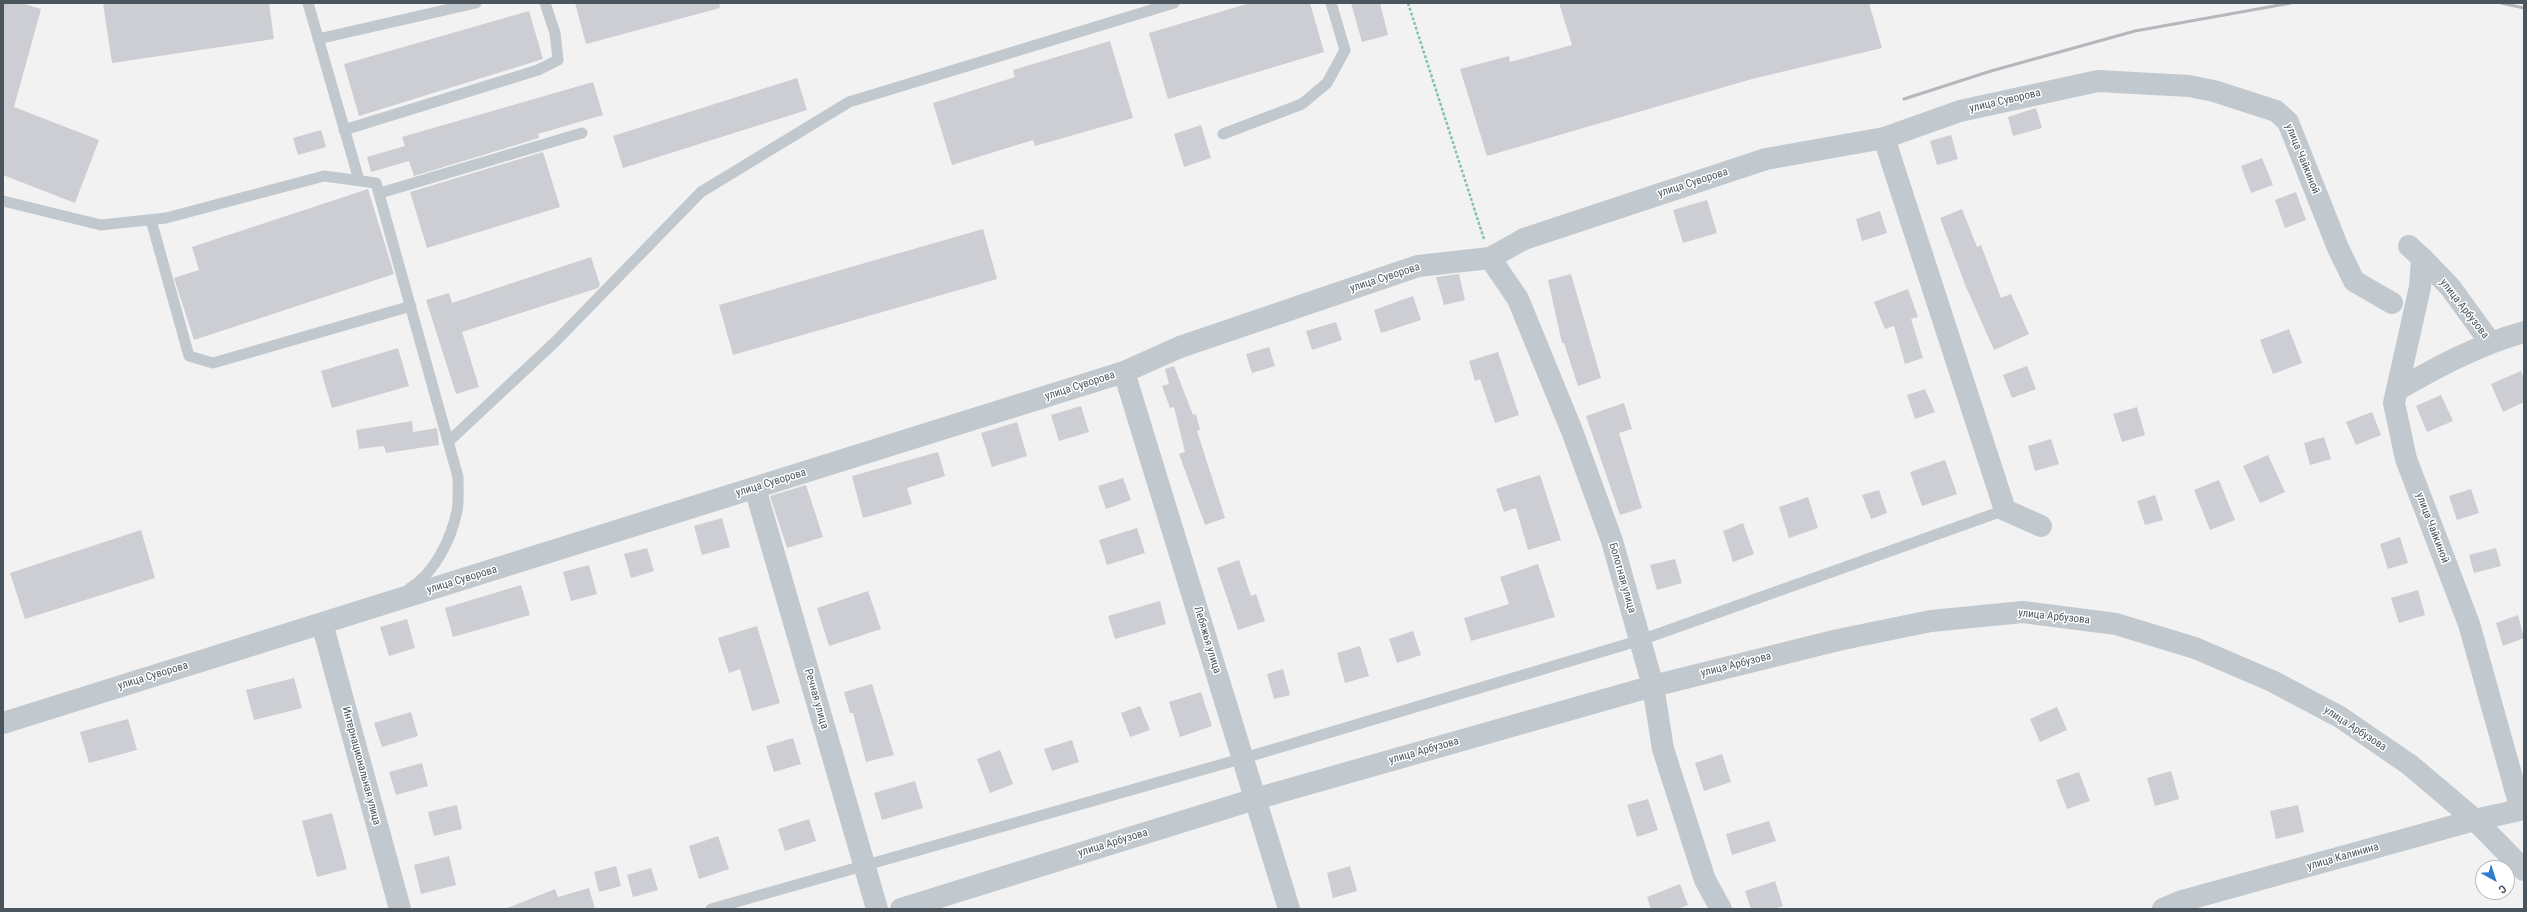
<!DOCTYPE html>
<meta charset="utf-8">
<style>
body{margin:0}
#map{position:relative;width:2527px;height:912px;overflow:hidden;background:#f3f2f2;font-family:"Roboto Condensed",sans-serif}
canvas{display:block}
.frame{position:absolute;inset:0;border:4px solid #4b555d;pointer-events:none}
.north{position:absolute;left:2475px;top:860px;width:40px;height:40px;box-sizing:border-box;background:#fff;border:1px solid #b7bbbe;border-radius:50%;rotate:141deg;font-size:11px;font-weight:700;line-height:16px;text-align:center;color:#4b555d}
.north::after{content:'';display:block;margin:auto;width:14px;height:18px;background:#307dcf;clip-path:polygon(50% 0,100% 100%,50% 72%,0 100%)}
</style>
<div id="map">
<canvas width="2527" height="912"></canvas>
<div class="frame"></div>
<div class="north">С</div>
</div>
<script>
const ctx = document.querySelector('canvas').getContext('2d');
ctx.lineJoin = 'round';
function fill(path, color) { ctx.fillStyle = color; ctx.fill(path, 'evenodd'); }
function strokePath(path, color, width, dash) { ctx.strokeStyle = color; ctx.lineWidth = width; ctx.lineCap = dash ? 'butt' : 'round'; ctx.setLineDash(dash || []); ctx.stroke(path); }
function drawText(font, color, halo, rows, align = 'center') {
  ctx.font = font + ' "Roboto Condensed",sans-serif'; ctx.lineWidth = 3; ctx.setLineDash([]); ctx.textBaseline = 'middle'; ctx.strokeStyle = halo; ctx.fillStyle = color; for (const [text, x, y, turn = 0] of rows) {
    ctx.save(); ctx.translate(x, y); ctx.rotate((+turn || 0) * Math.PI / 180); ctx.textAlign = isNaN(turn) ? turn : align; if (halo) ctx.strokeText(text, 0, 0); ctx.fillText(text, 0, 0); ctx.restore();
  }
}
fill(new Path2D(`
 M3,3h18l20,6 -27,98 85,33 -24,63 -72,-28z
 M103,3h166l5,36 -162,24z
 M575,3h144l1,5 -134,36z
 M1250,3h60l14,49 -156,47 -19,-66z
 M1351,3h29l8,32 -26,7z
 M1559,3h310l13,45 -130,31 -265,77 -27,-87 49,-13 1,6 62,-17z
 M529,11l14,48 -184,57 -15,-52z
 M1110,41l23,77 -98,28 -2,-6 -81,25 -19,-62 82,-26 -2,-7z
 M797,78l10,32 -184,58 -10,-32z
 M593,82l10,33 -65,19 1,4 -125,38 -5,-15 -38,11 -4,-15 38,-11 -3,-9z
 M2036,108l6,20 -29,8 -5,-19z
 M1201,125l10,33 -27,9 -10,-33z
 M321,130l5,17 -28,8 -5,-17z
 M1951,135l7,24 -21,6 -7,-24z
 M543,152l17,55 -133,41 -17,-56z
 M2262,158l11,27 -22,8 -10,-27z
 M368,189l26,85 -200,66 -20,-62 25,-8 -7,-23z
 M2296,192l10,28 -21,8 -10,-28z
 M1707,200l10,33 -34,10 -10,-33z
 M1962,209l15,38 4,-2 20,53 10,-4 18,40 -35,16 -28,-63 -26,-69z
 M1880,211l7,22 -25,8 -6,-22z
 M983,229l14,50 -264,76 -14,-50z
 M591,257l9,28 -2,3 -136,44 17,55 -23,7 -30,-94 23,-7 3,10z
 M1459,274l6,26 -21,5 -8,-28z
 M1571,274l30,104 -23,8 -14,-43h-2l-14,-63z
 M1908,289l10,28 -7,2 12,39 -18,6 -11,-38 -9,3 -11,-27z
 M1413,296l8,24 -40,13 -7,-23z
 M1336,322l6,18 -30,10 -6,-19z
 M2289,329l13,34 -29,11 -13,-34z
 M1269,347l6,19 -23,7 -6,-19z
 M398,348l11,38 -77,22 -11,-37z
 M1498,352l21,63 -24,8 -15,-44 -5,2 -6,-20z
 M1174,366l19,49 3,-1 4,16 -3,1 28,87 -20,7 -26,-71 6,-2 -11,-45 -4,1 -8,-22 7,-2 -4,-15z
 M2027,366l9,23 -24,9 -9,-23z
 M2521,371l3,8v23l-21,10 -12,-28z
 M1925,389l10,23 -20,7 -8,-24z
 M2441,395l12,26 -26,11 -11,-26z
 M1624,403l8,26 -13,4 23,75 -22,7 -34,-99z
 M1081,406l8,26 -30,9 -8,-26z
 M2137,407l8,28 -23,7 -9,-28z
 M2372,412l9,23 -25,10 -10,-23z
 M412,421l1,11 24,-4 2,17 -53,8 -2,-7 -25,3 -3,-19z
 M1017,422l10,34 -35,11 -11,-34z
 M2324,437l7,22 -21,6 -6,-22z
 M2051,439l8,25 -24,7 -7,-25z
 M938,452l7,24 -38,12 5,16 -49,14 -11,-42z
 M2268,455l17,37 -25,11 -17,-37z
 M1945,460l12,34 -35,12 -12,-34z
 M1540,475l21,65 -33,10 -12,-42 -12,4 -8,-23z
 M1123,478l8,22 -25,9 -8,-23z
 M2219,480l16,40 -25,10 -16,-40z
 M806,485l17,52 -36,11 -17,-52z
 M2471,489l8,24 -22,7 -8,-24z
 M1879,490l8,23 -16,6 -9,-24z
 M2155,495l8,25 -18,5 -8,-24z
 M1808,497l10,31 -29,10 -10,-31z
 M722,518l8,29 -28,8 -8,-29z
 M1743,523l11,31 -21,8 -10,-31z
 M1137,528l8,25 -38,12 -8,-25z
 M141,530l14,48 -130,41 -15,-46z
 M2400,537l8,26 -20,6 -8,-25z
 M647,548l7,23 -23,7 -7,-24z
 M2496,548l5,18 -27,7 -5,-18z
 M1675,559l7,24 -25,7 -7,-25z
 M1239,560l12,36 5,-2 9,27 -27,9 -21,-62z
 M1538,564l17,53 -84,24 -7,-23 45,-14 -9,-27z
 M589,565l8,29 -26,7 -8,-29z
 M521,585l9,30 -77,22 -8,-29z
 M2418,590l7,25 -26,8 -8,-25z
 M868,591l13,38 -52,17 -12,-38z
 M1160,601l6,23 -51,15 -7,-23z
 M2518,615l6,23 -21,8 -7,-23z
 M407,619l8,29 -26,8 -9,-29z
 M757,626l23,77 -28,8 -12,-42 -11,4 -11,-35z
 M1413,631l8,24 -24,8 -8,-24z
 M1360,646l9,30 -24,7 -8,-30z
 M1283,669l7,26 -16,4 -7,-25z
 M294,678l8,30 -48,12 -8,-30z
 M872,684l22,71 -28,7 -13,-49h-3l-6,-21z
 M1201,692l11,34 -32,11 -11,-35z
 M1140,706l10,24 -20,7 -9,-24z
 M2057,707l10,23 -27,12 -10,-23z
 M411,712l7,24 -36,11 -8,-24z
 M128,719l9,31 -48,13 -9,-31z
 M793,738l8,26 -27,8 -8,-26z
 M1072,740l7,22 -27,9 -8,-22z
 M1000,750l13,34 -23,9 -13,-34z
 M1722,754l9,28 -27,9 -9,-28z
 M422,763l6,23 -32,9 -7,-23z
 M2171,771l8,28 -24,7 -8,-28z
 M2079,772l11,29 -23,8 -11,-29z
 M915,781l8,27 -41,12 -8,-27z
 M1648,799l10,31 -21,7 -10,-32z
 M457,805l5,24 -28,7 -6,-24z
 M2298,805l6,27 -28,7 -6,-28z
 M332,813l15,56 -30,8 -15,-56z
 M809,819l7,22 -31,10 -7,-22z
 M1769,821l7,20 -44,14 -6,-21z
 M718,836l11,33 -30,10 -10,-33z
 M449,856l7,29 -35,9 -7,-29z
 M616,866l5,20 -22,6 -5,-20z
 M1350,866l7,25 -24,7 -6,-25z
 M651,868l7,22 -25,7 -6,-22z
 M1775,881l8,25 -9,3h-23l-6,-18z
 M1680,884l8,21 -10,4h-27l-4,-12z
 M589,888l6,21h-90l50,-20 3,8z`), '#ccced3');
strokePath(new Path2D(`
 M1408,3l76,236`), '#82c5a1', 2.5, [3, 2]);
strokePath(new Path2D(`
 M308,3l51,177
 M318,39l158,-36
 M344,130l194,-60 20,-10 -3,-27 -10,-30
 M1223,134l79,-30 25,-21 18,-33 -14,-47
 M380,193l202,-60
 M3,201l98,24 65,-7 158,-42 52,7 82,294c0,11 1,23 -1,34 -6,28 -22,62 -47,77
 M151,220l38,136 24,7 198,-57
 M448,442l107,-100 146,-150 148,-90 325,-99
 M711,909l533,-151 397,-118 364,-130`), '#c1c9ce', 11);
strokePath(new Path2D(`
 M1884,138l121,372 36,16
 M2409,246l13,12 -2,29 -26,116 12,56 63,165 52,186
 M1490,258l28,41 54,132 40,110 41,145 10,63 42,131 16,29
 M2422,258l28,29 40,55
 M1124,372l165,537
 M2397,390c42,-24 81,-45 127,-58
 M755,488l122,421
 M322,623l78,286
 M3,723l1121,-351 56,-25 238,-81 72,-8 34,-19 242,-80 118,-21 76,-27 138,-30 91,5 25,5 62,20 12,11 50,126 16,33 38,22
 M2163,909l19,-8 293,-81 49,-11`), '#c1c9ce', 22);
strokePath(new Path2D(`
 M901,909l354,-110 398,-113 185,-46 93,-19 92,-9 93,12 79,24 77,33 68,36 70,48 65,55 49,50`), '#c1c9ce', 22);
strokePath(new Path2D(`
 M2501,3l23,5
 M1904,99l87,-28 144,-40 156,-28`), '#b4b7bb', 3);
drawText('11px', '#4b555d', '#fff', [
 ["улица Суворова",2005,101,-13],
 ["улица Чайкиной",2302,159,68],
 ["улица Суворова",1693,183,-18],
 ["улица Суворова",1385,278,-18],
 ["улица Арбузова",2464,309,52],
 ["улица Суворова",1080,386,-18],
 ["улица Суворова",771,483,-17],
 ["улица Чайкиной",2432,528,69],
 ["Болотная улица",1622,578,74],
 ["улица Суворова",462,580,-17],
 ["улица Арбузова",2054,617,6],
 ["Лебяжья улица",1207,640,73],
 ["улица Арбузова",1736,665,-14],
 ["улица Суворова",153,676,-17],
 ["Речная улица",816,699,74],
 ["улица Арбузова",2355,729,33],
 ["улица Арбузова",1424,751,-16],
 ["Интернациональная улица",361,766,75],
 ["улица Арбузова",1113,843,-17],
 ["улица Калинина",2343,857,-16]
]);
</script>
